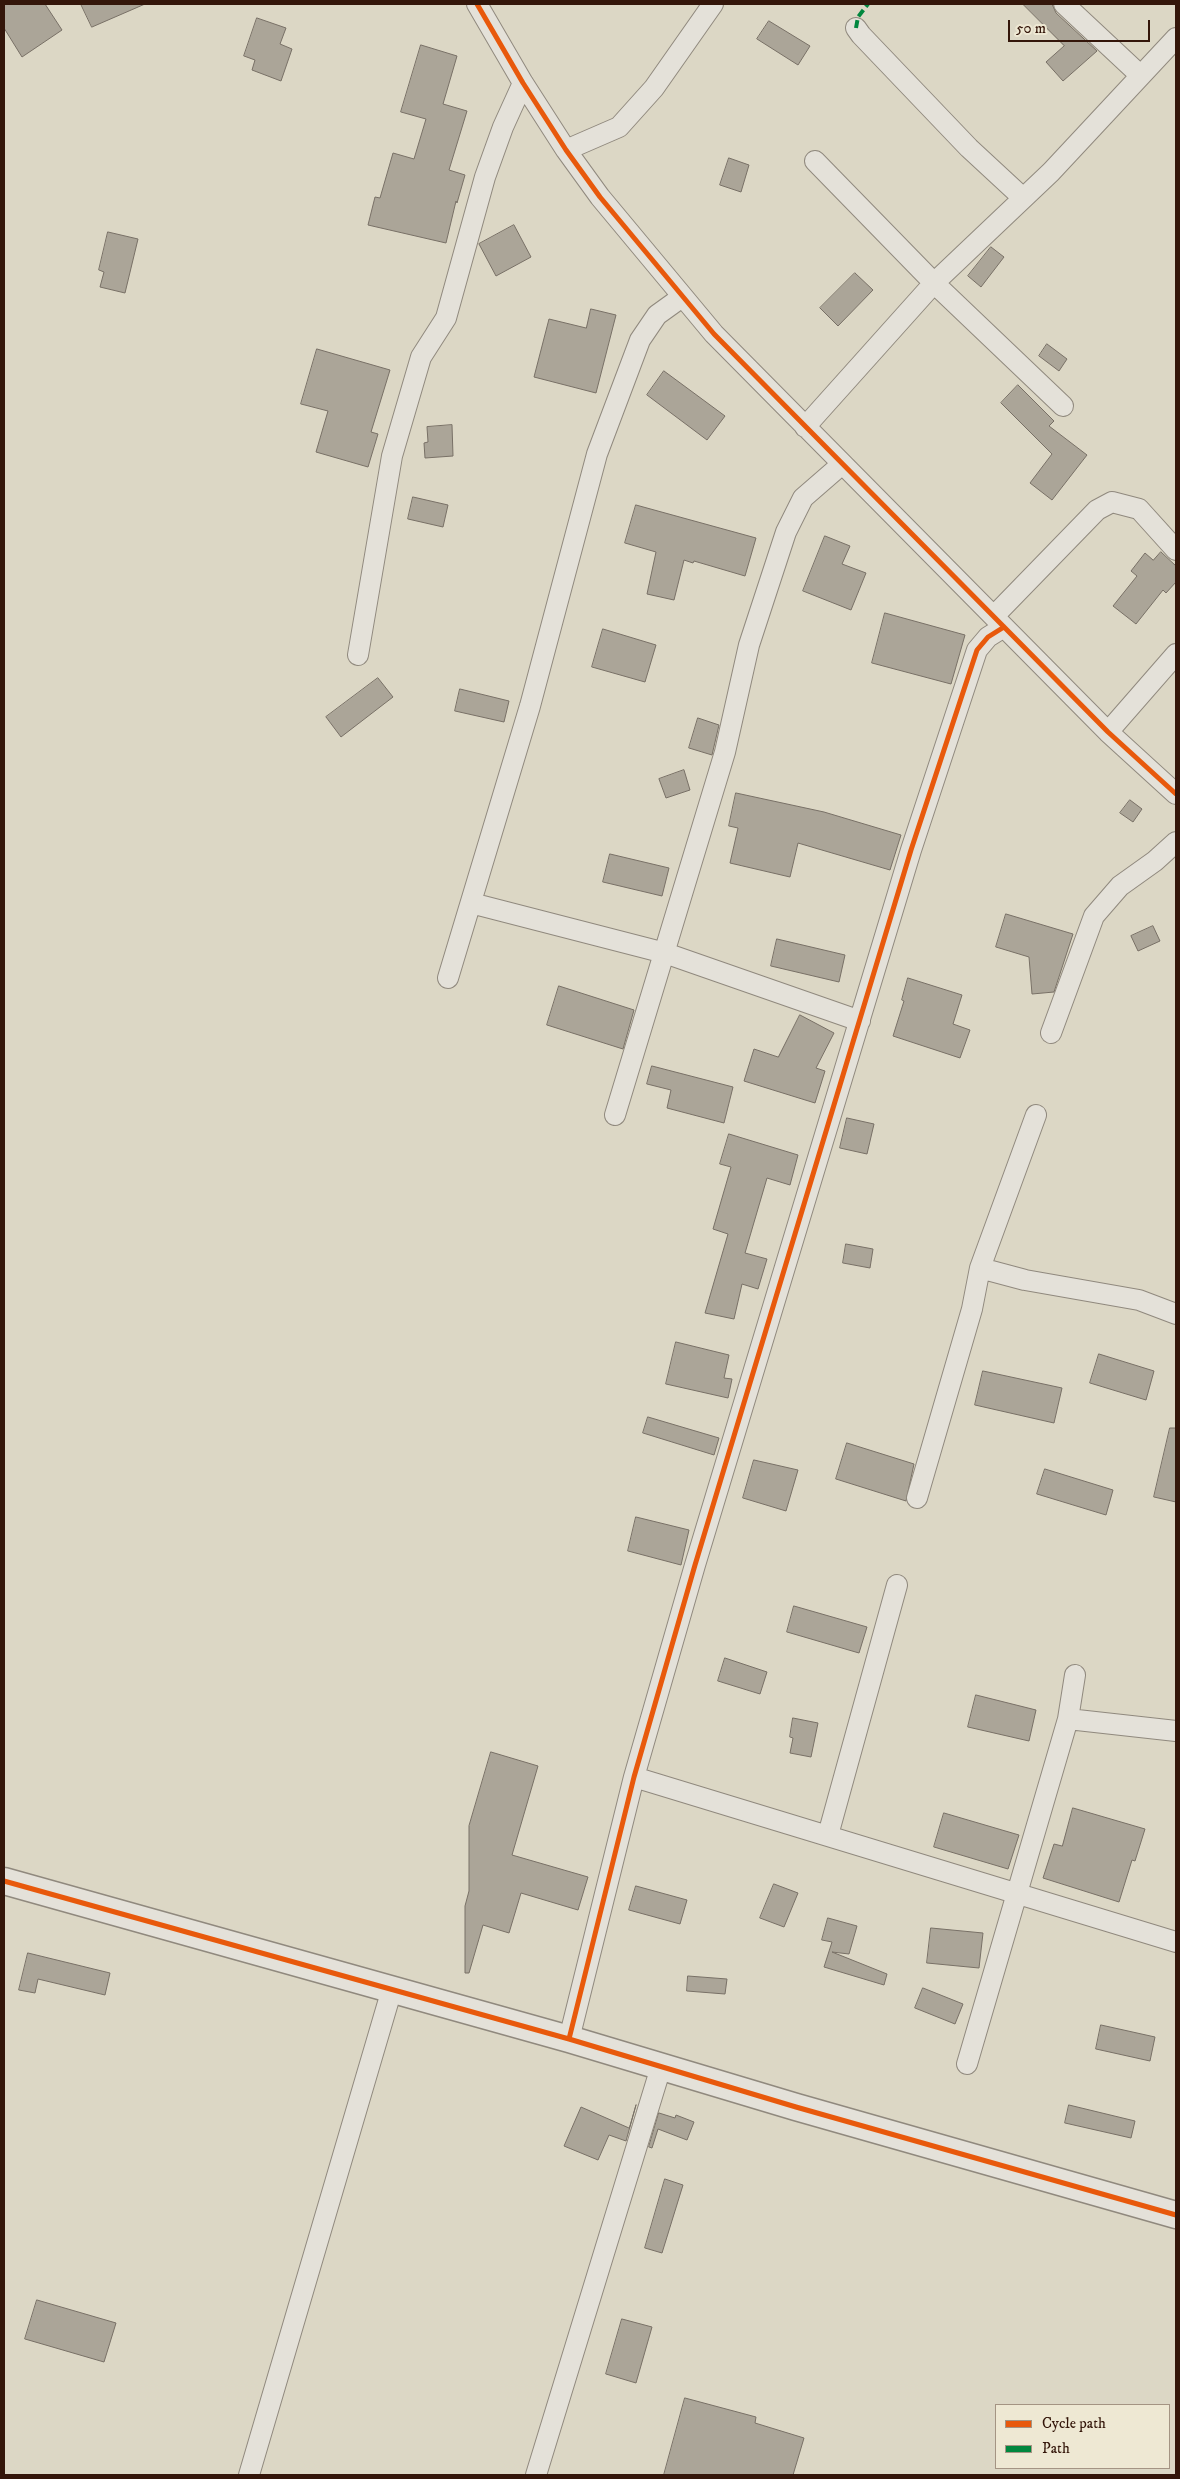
<!DOCTYPE html>
<style>
body{margin:0}
#map{position:relative;width:1180px;height:2479px;overflow:hidden;background:#dcd7c5;font-family:"IM FELL DW Pica",serif}
canvas{display:block}
.frame{position:absolute;inset:0;border:5px solid #34160a;pointer-events:none}
.legend{position:absolute;left:995px;top:2404px;width:175px;height:65px;box-sizing:border-box;background:#eee8d3;border:1px solid #a49483;margin:0;padding:6px 9px;list-style:none;font-size:15px;color:#34160a}
.legend li{display:flex;align-items:center;gap:10px;height:25px}
.legend b{width:25px;border:1px solid #a49483}
.scale{position:absolute;left:1008px;top:20px;width:142px;height:22px;box-sizing:border-box;border:2px solid #34160a;border-top:0;padding-left:6px;font-size:15px;line-height:18px;white-space:nowrap;color:#34160a;-webkit-text-stroke:4px #eee8d3;paint-order:stroke}
</style>
<div id="map">
<canvas width="1180" height="2479"></canvas>
<div class="frame"></div>
<ul class="legend">
<li><b style="height:6px;background:#e8590c"></b>Cycle path</li>
<li><b style="height:6px;background:#00873e"></b>Path</li>
</ul>
<div class="scale">50 m</div>
</div>
<script>
const ctx = document.querySelector('canvas').getContext('2d');
ctx.lineJoin = 'round';
function fill(path, color) { ctx.fillStyle = color; ctx.fill(path, 'evenodd'); }
function strokePath(path, color, width, dash) { ctx.strokeStyle = color; ctx.lineWidth = width; ctx.lineCap = dash ? 'butt' : 'round'; ctx.setLineDash(dash || []); ctx.stroke(path); }
const building = new Path2D(`
 M4,4h41l17,26 -40,27 -18,-29z
 M81,4h64l-53,23z
 M1023,4h29l4,9 41,38 -34,30 -17,-19 18,-16z
 M257,18l29,10 -6,16 12,5 -11,32 -29,-11 3,-10 -11,-4z
 M769,21l41,25 -12,19 -41,-26z
 M421,45l36,11 -14,48 24,7 -18,59 16,5 -8,28 -1,-2 -10,42 -78,-18 7,-28 5,1 13,-45 21,6 12,-40 -25,-7z
 M729,158l20,7 -8,27 -21,-7z
 M514,225l17,32 -35,19 -17,-32z
 M108,232l30,7 -13,54 -25,-6 4,-15 -5,-2z
 M991,247l13,10 -23,30 -13,-11z
 M855,273l18,17 -35,36 -18,-18z
 M591,309l25,6 -20,78 -62,-16 15,-58 37,9z
 M1047,344l20,15 -8,12 -20,-15z
 M317,349l73,21 -19,62 7,2 -10,33 -52,-15 12,-41 -27,-7z
 M664,371l61,45 -18,24 -60,-45z
 M1018,385l36,36 -5,5 38,29 -35,45 -22,-17 22,-29 -51,-51z
 M452,425l1,31 -28,2 -1,-15 4,-1 -1,-15z
 M413,497l35,8 -5,22 -35,-8z
 M636,505l120,33 -11,38 -51,-15 -1,2 -9,-3 -10,40 -27,-6 9,-42 -31,-9z
 M825,536l25,10 -8,18 24,9 -15,37 -48,-19z
 M1161,552l15,14v16l-10,11 -3,-3 -27,34 -23,-18 24,-30 -6,-5 14,-18 8,7z
 M885,613l80,22 -14,49 -79,-21z
 M603,629l53,16 -11,37 -53,-15z
 M378,678l15,19 -52,40 -15,-20z
 M460,689l49,12 -5,21 -49,-11z
 M698,718l21,7 -7,30 -23,-7z
 M684,770l6,20 -24,8 -7,-19z
 M736,793l88,19 77,23 -11,35 -92,-27 -8,34 -60,-14 8,-35 -9,-2z
 M1130,800l12,9 -9,13 -13,-9z
 M610,854l59,14 -7,28 -59,-14z
 M1006,914l67,20 -19,58 -22,2 -3,-37 -33,-10z
 M1153,926l7,15 -22,10 -7,-15z
 M777,939l68,16 -6,27 -68,-16z
 M908,978l54,17 -9,29 17,6 -10,28 -67,-22 11,-35 -2,-1z
 M559,986l75,24 -11,39 -76,-24z
 M800,1015l34,18 -18,35 9,3 -10,32 -71,-22 10,-32 24,8z
 M652,1066l81,21 -9,36 -57,-15 4,-18 -24,-6z
 M847,1118l27,6 -7,30 -27,-6z
 M729,1134l69,21 -8,30 -23,-7 -22,75 22,6 -9,30 -16,-5 -8,35 -29,-6 23,-79 -15,-5 18,-62 -11,-3z
 M846,1244l27,5 -3,19 -27,-5z
 M676,1342l53,13 -5,23 8,1 -4,19 -62,-14z
 M1099,1354l55,17 -8,29 -56,-17z
 M983,1371l79,17 -8,35 -79,-18z
 M648,1417l71,21 -5,17 -71,-22z
 M1170,1428h6v74l-22,-5z
 M847,1443l67,21 -8,37 -70,-22z
 M754,1460l44,10 -12,41 -43,-13z
 M1045,1469l68,21 -7,25 -69,-21z
 M636,1517l53,13 -8,35 -53,-14z
 M794,1606l73,21 -8,26 -72,-21z
 M725,1658l42,14 -7,22 -42,-13z
 M976,1695l60,15 -7,31 -61,-14z
 M793,1718l25,5 -7,34 -21,-4 3,-15 -3,-1z
 M491,1752l47,14 -26,89 76,22 -10,33 -57,-17 -12,40 -26,-8 -14,48h-4v-67l4,-15v-65z
 M1073,1808l72,21 -10,32 -3,-1 -13,42 -76,-24 11,-34 8,2z
 M944,1813l75,22 -11,34 -74,-22z
 M774,1884l24,9 -14,34 -24,-9z
 M636,1886l51,14 -7,24 -51,-14z
 M828,1918l29,8 -8,28 -17,-2 55,22 -3,11 -60,-18 8,-25 -10,-2z
 M931,1928l52,5 -4,35 -52,-5z
 M28,1953l82,20 -5,22 -67,-16 -3,14 -16,-3z
 M688,1976l39,3 -2,15 -38,-3z
 M923,1988l40,16 -8,20 -40,-16z
 M1101,2025l54,12 -5,24 -54,-12z
 M636,2105l-10,36 -17,-6 -11,25 -34,-14 17,-39 48,21z
 M1069,2105l66,16 -4,17 -66,-15z
 M659,2113l16,5 1,-3 18,7 -7,18 -29,-11 -6,19 -3,-1z
 M665,2179l18,6 -21,68 -17,-5z
 M37,2300l79,23 -12,39 -79,-23z
 M622,2319l30,8 -16,56 -30,-9z
 M685,2398l71,19 -1,6 49,15 -11,37h-129z`);
fill(building, '#aba598');
strokePath(building, '#787066', 1);
const minor = new Path2D(`
 M477,4l46,79 43,67 34,47 114,137 394,398 68,62
 M1064,4l76,71
 M856,28l5,7 108,113 54,50
 M566,150l53,-23 35,-39 59,-84
 M815,161l119,122 129,123
 M805,427l129,-144 117,-111 125,-134
 M994,616l103,-106 15,-8 27,7 37,41
 M358,655l34,-199 29,-99 25,-39 39,-141 18,-50 20,-44
 M1108,732l68,-78
 M471,903l194,50 195,68
 M448,978l82,-272 67,-252 43,-114 17,-25 25,-18
 M1051,1033l43,-117 26,-30 35,-25 21,-19
 M615,1115l110,-363 24,-107 37,-113 17,-34 38,-33
 M1036,1115l-56,153 45,12 114,20 37,14
 M917,1498l55,-189 8,-41
 M1068,1719l108,12
 M634,1777l542,165
 M828,1835l69,-250
 M569,2039l65,-262 61,-212 216,-715 66,-200 11,-13 16,-10
 M967,2064l101,-345 7,-44
 M249,2475l143,-486
 M536,2475l125,-408`);
const tertiary = new Path2D(`
 M4,1881l565,158 227,68 380,108`);
strokePath(minor, '#90897e', 22);
strokePath(tertiary, '#90897e', 29);
strokePath(minor, '#e4e1d9', 20);
strokePath(tertiary, '#e4e1d9', 26);
strokePath(new Path2D(`
 M856,28l2,-11 10,-13`), '#00873e', 4, [8, 4]);
strokePath(new Path2D(`
 M477,4l46,79 43,67 34,47 114,137 394,398 68,62
 M4,1881l565,158 227,68 380,108
 M569,2039l65,-262 61,-212 216,-715 66,-200 11,-13 16,-10`), '#e8590c', 5);
</script>
